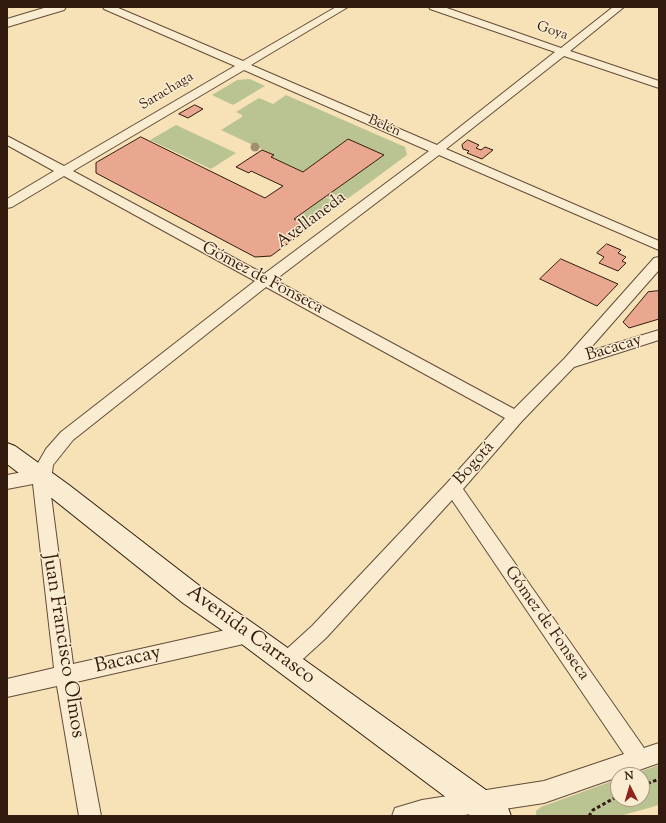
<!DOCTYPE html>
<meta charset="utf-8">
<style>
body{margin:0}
#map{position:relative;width:666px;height:823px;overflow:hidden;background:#f7e2b7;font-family:"Sorts Mill Goudy",serif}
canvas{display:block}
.frame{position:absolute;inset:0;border:8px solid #331a0e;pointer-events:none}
.north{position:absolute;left:610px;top:767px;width:40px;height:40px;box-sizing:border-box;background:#faecd0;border:1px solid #aa9882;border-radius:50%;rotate:355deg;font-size:11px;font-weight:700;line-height:16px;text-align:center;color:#331a0e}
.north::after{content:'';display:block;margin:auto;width:14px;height:18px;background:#8f2418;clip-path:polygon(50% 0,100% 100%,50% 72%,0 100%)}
</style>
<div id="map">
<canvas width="666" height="823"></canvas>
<div class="frame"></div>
<div class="north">N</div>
</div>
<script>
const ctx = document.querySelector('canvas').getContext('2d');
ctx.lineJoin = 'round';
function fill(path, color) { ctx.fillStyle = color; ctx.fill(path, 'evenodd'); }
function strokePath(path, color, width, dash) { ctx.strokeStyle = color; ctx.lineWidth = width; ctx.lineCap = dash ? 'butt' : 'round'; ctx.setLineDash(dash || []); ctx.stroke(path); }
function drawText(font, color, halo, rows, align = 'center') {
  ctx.font = font + ' "Sorts Mill Goudy",serif'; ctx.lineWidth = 3; ctx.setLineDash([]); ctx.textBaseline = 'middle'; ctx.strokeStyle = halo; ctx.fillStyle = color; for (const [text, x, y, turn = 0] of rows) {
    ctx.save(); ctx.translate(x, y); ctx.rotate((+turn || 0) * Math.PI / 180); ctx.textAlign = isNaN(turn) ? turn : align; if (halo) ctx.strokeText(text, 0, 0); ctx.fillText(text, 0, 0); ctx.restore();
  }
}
fill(new Path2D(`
 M250,79l15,7 -32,19 -21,-10 25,-15z
 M286,95l119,52 2,8 -61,45 -15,-7 53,-38 -36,-16 -45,33 -32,-15 3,-2 -53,-25 21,-13v-2l-6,-3 23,-14 14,6z
 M176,125l60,28 -25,16 -61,-29z
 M325,197l16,7 -31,23 -16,-7z
 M659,765v40l-39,11h-84v-5l5,-4 77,-28v20h24v-24h-12z`), '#b9c492');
const building = new Path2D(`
 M195,105l8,4 -15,9 -9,-4z
 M141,137l124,61 18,-12 -32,-15 -2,2 -13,-6 26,-17 12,5 -3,2 32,15 45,-33 36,16 -90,64 16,8 -39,29 -16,1 -159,-84v-10z
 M468,140l11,5 -3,3 5,2 4,-3 8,3 -11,9 -15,-6 2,-2 -6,-2 -1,-4z
 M607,244l14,6 -3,3 8,4 -4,4 4,2 -8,8 -19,-8 5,-6 -7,-4z
 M561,259l57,25 -21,22 -57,-27z
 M659,291v28l-30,9 -6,-6 25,-30z`);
fill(building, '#eaa78f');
strokePath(building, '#331a0e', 1);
const minor = new Path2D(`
 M103,7h13l127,54 93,-54h12l-97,58 186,80 118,-93 -125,-43 -1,-2h15l117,41 52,-41h11l-54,44 89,30v7l-95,-32 -118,93 213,92v9l-220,-95 -164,125 239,129 50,-50 90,-101 5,-1v13l-72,82 72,-22v10l-85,27 -52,54 -59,68 181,259 15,-5v20l-34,12h-7v2l-74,26 -86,13h-66l3,-8 27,-8 122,-19 80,-27 -172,-254 -126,138 -33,30 -7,3 -7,-3 -3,-6 3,-6 33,-30 135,-143 58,-65 -239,-131 -193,153 -20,25 -3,23 23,176 175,-39 7,3 3,6 -3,6 -7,3 -172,39 25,134h-22l-22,-130 -50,11v-18l47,-11 -21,-184 -26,5v-14l27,-5 12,-21 15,-17 194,-151 -191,-105 -52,31 -5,1v-9l47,-28 -47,-26v-9l57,30 171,-100 -131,-57zM244,70l185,81 -165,123 -191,-103z`);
const tertiary = new Path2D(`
 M47,7h19l-2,3 -57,17v-8z`);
const secondary = new Path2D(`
 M7,443l8,3 54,39 132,102 56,39 250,179 4,11h-40l-232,-174 -56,-39 -130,-104 -46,-35z`);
strokePath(minor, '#644c38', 2);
strokePath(tertiary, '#644c38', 2);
strokePath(secondary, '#331a0e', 2);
strokePath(new Path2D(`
 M328,196l14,6`), '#331a0e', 2, [2, 1.5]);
strokePath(new Path2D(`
 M642,786l17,-7
 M589,816l4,-6 25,-14`), '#331a0e', 3, [3.5, 2.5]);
fill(minor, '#faecd0');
fill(tertiary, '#faecd0');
fill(secondary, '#faecd0');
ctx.fillStyle = '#a19070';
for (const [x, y] of [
 [255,147]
]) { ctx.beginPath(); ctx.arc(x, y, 4.5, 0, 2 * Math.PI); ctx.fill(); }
drawText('14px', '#331a0e', '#faecd0', [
 ["Goya",552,32,19],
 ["Sarachaga",167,92,-31],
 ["Belén",384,127,23]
]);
drawText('17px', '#331a0e', '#faecd0', [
 ["Avellaneda",312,221,-37],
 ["Gómez de Fonseca",262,279,28],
 ["Bacacay",614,349,-17],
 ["Bogotá",475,464,-48],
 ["Gómez de Fonseca",546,624,55]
]);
drawText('20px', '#331a0e', '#faecd0', [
 ["Avenida Carrasco",250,636,36],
 ["Juan Francisco Olmos",62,646,81],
 ["Bacacay",128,661,-13]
]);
</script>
